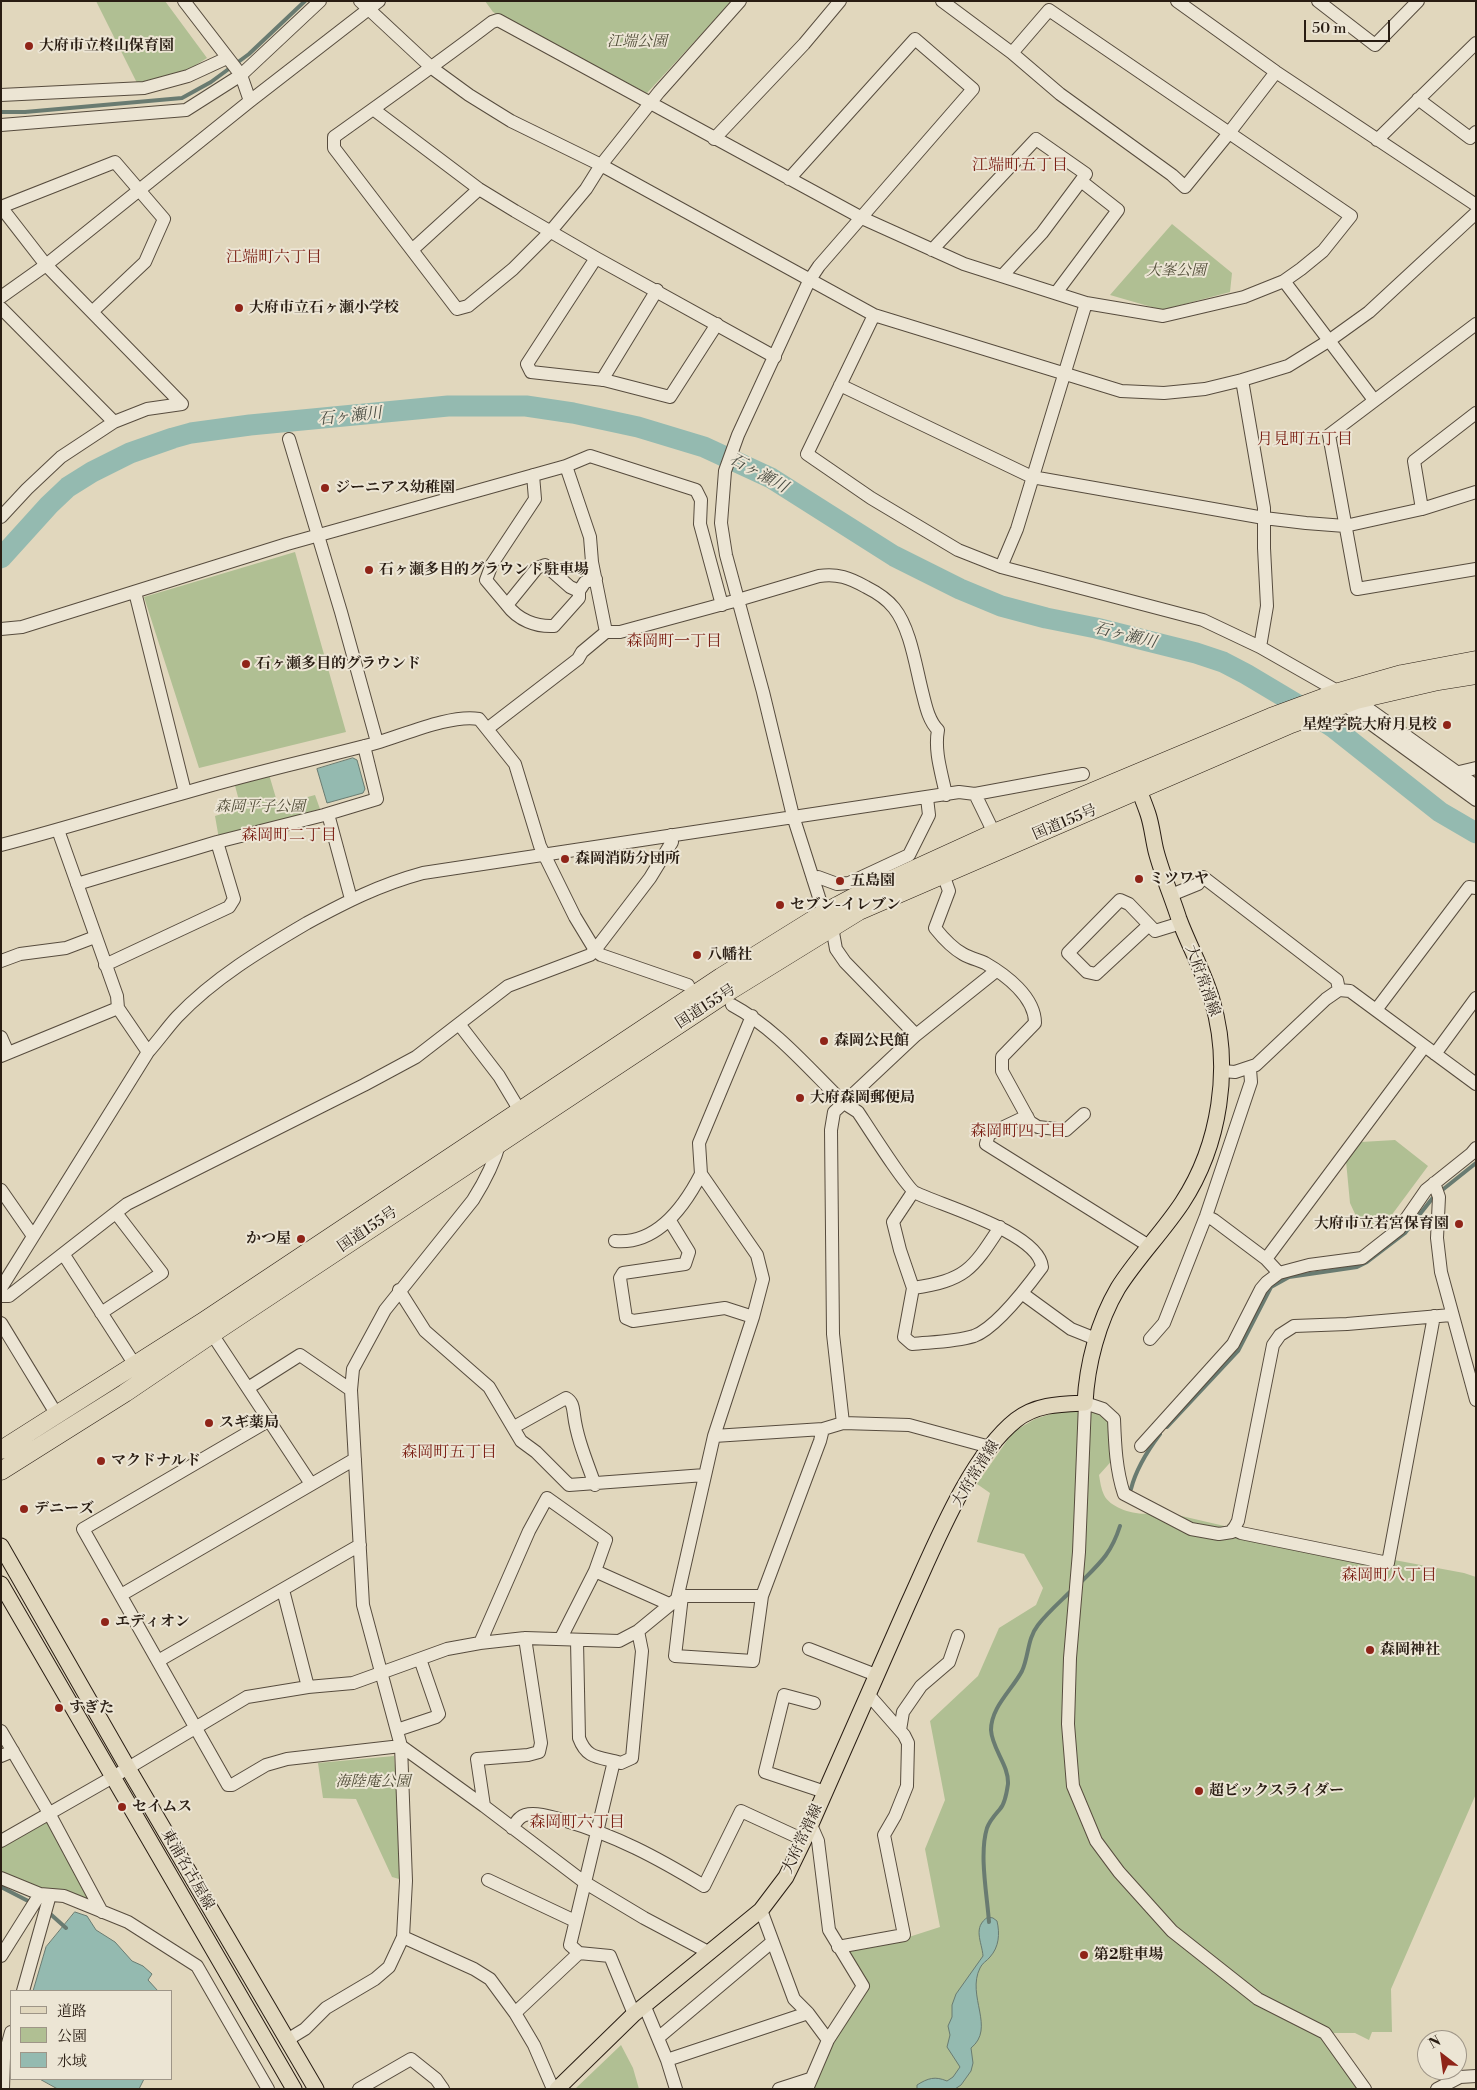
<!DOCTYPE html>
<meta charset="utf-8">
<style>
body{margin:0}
#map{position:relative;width:1477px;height:2090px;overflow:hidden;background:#e1d7bd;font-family:"Libre Bodoni","Noto Serif JP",serif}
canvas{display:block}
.frame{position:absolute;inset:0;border:2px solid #291d13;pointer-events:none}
.legend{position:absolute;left:10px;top:1990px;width:162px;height:90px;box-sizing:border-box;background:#ece5d4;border:1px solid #9e9587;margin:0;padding:6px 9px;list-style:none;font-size:15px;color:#291d13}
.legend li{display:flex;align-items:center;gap:10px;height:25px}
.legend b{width:25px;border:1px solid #9e9587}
.north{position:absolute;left:1417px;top:2030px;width:50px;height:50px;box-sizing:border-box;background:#ece5d4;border:1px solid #9e9587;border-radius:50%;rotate:330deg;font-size:14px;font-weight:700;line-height:20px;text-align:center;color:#291d13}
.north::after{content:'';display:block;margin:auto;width:18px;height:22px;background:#8f2418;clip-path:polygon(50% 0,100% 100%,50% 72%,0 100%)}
.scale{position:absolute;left:1304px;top:20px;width:86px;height:22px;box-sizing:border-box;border:2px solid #291d13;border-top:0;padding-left:6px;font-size:15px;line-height:18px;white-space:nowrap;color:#291d13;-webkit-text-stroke:4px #ece5d4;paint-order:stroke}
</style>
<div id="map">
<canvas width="1477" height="2090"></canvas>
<div class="frame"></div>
<ul class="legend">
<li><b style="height:6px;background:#e1d7bd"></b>道路</li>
<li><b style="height:14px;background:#b0bf93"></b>公園</li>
<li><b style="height:14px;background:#94bab0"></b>水域</li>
</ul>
<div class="north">N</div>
<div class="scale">50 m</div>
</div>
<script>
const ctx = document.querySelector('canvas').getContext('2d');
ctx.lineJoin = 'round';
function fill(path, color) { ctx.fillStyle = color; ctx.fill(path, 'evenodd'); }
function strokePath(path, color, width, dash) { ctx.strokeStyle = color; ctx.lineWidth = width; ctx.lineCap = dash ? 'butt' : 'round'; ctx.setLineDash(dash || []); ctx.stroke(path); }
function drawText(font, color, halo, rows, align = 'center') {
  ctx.font = font + ' "Libre Bodoni","Noto Serif JP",serif'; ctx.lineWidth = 4; ctx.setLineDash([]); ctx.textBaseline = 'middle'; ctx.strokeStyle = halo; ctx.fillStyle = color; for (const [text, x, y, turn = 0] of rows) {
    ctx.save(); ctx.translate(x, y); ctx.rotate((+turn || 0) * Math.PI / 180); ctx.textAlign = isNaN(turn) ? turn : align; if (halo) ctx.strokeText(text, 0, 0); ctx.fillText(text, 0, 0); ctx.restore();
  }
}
fill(new Path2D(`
 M96,1h69l42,57 -19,12 -51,13z
 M485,1h247l-85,92 -71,-35 -83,-46z
 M1172,224l60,49 -2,19 -68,18 -52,-15z
 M295,552l51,180 -147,36 -55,-171z
 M268,771l10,34 37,-10 5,14 -101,30 -4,-23 26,-8 -7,-26z
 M1395,1140l33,26 -43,58h-12l-17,-8 -6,-13 -4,-42 15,-19z
 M1085,1403l29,16 2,37 -17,19c1,6 2,14 5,20 8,16 41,23 56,16l116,27 188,35 12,4v217l-85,195 1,43h-20l-3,8 -14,-7h-29l39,56h-558l56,-103 -25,-39 46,-2 56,-18 -15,-78 20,-49 -15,-79 48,-45 21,-48 37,-23 7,-17 -19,-34 -47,-12 13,-49 -13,-9 36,-52 22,-13z
 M394,1756l12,125 -14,-4 -36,-78 -33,-1 -5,-35z
 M49,1813l53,99 -101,-34v-40z
 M621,2045l12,23 6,21h-64z`), '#b0bf93');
const water = new Path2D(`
 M353,758l4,2 8,29 -2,4 -36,10 -10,-34z
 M75,1912l12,4 9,14 19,12 17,19 11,5 9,8 -4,6 10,11h-125l13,-44z
 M988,1917l5,1 4,3c3,13 2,26 -7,36 -3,4 -8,6 -10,11 -14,28 16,60 -9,80l2,15 -2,8 -10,14 -6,4h-38v-4c11,-7 18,-9 30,-4l6,-4 7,-10 -13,-20 3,-12 -2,-9 4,-9v-12l4,-11 27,-38c-1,-14 -11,-29 5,-39z
 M40,2079h104l-5,10h-81z`);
fill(water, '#94bab0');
strokePath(water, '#697b71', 1);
strokePath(new Path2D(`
 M1,112h24l157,-14 29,-16 38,-28 56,-53
 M1441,1191l35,-28
 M1167,1427l71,-76 33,-64 18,-10 68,-10 10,-5 38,-29 30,-38
 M1131,1489c5,-20 17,-39 29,-55
 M1080,1583c20,-20 31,-29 40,-57
 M1,1887l31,16
 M47,1911l19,17
 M989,1922c-2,-28 -10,-68 -2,-94 3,-8 8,-13 13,-19 5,-5 7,-18 8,-25 1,-19 -16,-35 -17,-54 0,-23 21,-40 31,-59 7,-15 5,-32 16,-46 10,-13 23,-24 35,-36`), '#697b71', 4);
strokePath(new Path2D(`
 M1,558l48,-53 19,-18 24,-15 38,-19 43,-15 18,-5 59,-8 198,-19h78l47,7 65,14 66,20 67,31 123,78 66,33 41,17 45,12 50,10 100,25 27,9 23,12 62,37 26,17 106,84 36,21`), '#94bab0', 21);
const minor = new Path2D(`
 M184,1l57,74 9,26
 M360,1l72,67 37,27 42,26 90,44 273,150 247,76 43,2 41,-4 37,-9 46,-14 42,-26 39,-28 107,-99
 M740,1l-81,91 -58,73 -15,24 -36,43 -37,37 -45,37 -11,3 -123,-161v-11c53,-38 107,-76 158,-115l6,-2 364,198 102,46 122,39 77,13 81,-19 40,-16 17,-12 22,-18 28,-35 -302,-206 -37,43
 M942,1l70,52 48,41 112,81 13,12 44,-54 47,-61
 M1177,1l99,71 200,133
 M1318,1l57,44 43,-44
 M1,95l143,-7 44,-12 39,-18
 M1418,99l52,39 6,-6
 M373,109l106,80 36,22 81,47 179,99
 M1,125l185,-15 55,-35 79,-74
 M714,139l90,-95 36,-43
 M1377,140l99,-97
 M789,179l126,-140 58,50 -154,177 -10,15 -71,154 -13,36 -4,52 5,32 37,137 30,124 31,97 8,14 4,22 9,13 71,73 -82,77 -3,18 2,204 10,89
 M1,207l114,-45 49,57 -19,43 -53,50
 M1,207l45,58 136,139
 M412,250l67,-61
 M932,250l104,-111 50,35 -44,59 -40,43
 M596,258l-69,106 4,8 73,8 66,17 47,-73
 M1284,281l90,119
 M1056,293l62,-83 -37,-29
 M1,297l45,-32 204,-164 129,-100
 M1,308l113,114
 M874,315l-67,139 64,44 87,52 43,17 202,53 57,27 79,45
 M1476,324l-147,111 28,154 119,-20
 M602,380l55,-90
 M1242,380l22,128v40l3,58 -7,41
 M840,385l192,92 232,41 42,5 39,3 77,-17
 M1476,413l-62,48 8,48 54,-17
 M289,439l52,173 36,130
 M566,466l24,71 2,25 14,70
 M533,475l2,24 -43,65 -6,16 21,25 30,-37 8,-3 25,22 9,4 6,-9 11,-3
 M1,517l26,-28 34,-32 53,-35 33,-13 35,-5
 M1001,567l16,-38 69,-226
 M135,592l50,200
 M507,605c11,15 29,22 47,21l25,-28v-7
 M1,629l21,-2 265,-83 279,-78 24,-10 106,34 5,10 -1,24 22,81
 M1356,700l120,86
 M1345,705l131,95
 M487,729l91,-70 4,-7 24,-20h14l118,-32 81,-24c18,-3 31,2 47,11 10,5 21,12 28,21 17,21 22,61 29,87 3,12 6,26 15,35 -4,22 4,44 8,65
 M1455,773l21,-5
 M975,794l19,39
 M328,814l23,85
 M58,830l59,166 1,12 30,44
 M671,835l1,7 -22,36 -55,72 6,5 87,30
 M1,845c62,-16 122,-35 183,-52 63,-19 128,-33 192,-50 28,-8 75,-29 103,-24l36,45 25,82 35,71 20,33 -5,5 -82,31 -92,71 -52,28 -237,119 -118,92h-8
 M943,874l6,17 -14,37c8,10 17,20 28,26 7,4 15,6 22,9 21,12 50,34 50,60l-33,34v14l28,51 8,5 28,3 18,-16
 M813,879l5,-2 19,7 12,-1 60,-28 20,-40 -2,-17
 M77,884l140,-42 107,-27 53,-16 -13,-53
 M1171,895l27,-11 5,-7 134,103 2,10
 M1149,925l-53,49 -9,-2 -19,-19 52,-53 9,4 26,27 26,-8
 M1,961l19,-7 46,-6 29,-11
 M105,965l124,-58 5,-8 -17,-57
 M732,1005c43,23 77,64 112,98l14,9c8,12 50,78 58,81 27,13 123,40 126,74 -14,19 -46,61 -68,69 -20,6 -42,6 -62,8l-8,-7 9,-49 -13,-38 -7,-28 20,-30
 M1376,1010l93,-123 7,1
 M459,1024l40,52 21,35
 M916,1035l80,-64
 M1,1037l7,16
 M1435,1054l41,-56
 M1,1056l117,-48
 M1222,1071l13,1 21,-7 70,-66 13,-9 11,1 126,93
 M1027,1116l-38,18 -3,10 163,102
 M1434,1183l5,14 -2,41 4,34 35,128
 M1,1190l32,46
 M1206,1216l8,4 52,39 13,14 30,-8 53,-7 37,-29 27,-39 45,-36 5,-6
 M670,1221l19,31 -4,12 -62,9 -3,5 6,40 7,3 92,-13 28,9
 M615,1241c42,4 69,-34 86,-67
 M64,1255l71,110
 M1266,1259l158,-212
 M1,1288l147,-236c10,-11 19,-24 29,-35 37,-39 84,-67 130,-94 39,-21 72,-38 116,-50l536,-81 16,2 108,-20
 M913,1288c53,-8 59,-18 87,-61
 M399,1290l26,41 64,56 32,54 15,11 33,33 136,-10
 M1023,1294l48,35 25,10
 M101,1313l61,-40 -46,-60
 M1,1323l56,92
 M212,1334l99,150
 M1150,1339l14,-16 42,-107 45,-134 -1,-13
 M248,1388l52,-33 51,35
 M268,1421l-185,108 145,256h4l34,-20 21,-6 114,-13 83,60 100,76 60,36 66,35
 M514,1427l52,-29c7,4 7,10 8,17 3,24 13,47 21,70
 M714,1436l109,-7 20,-6 66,2 81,22
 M1141,1446l92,-102 28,-55 6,-7 12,-9
 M1233,1529l8,4 147,30 46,-247
 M595,1571l74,33
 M283,1590l25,97
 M121,1595l234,-136
 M679,1596h83l58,-155 3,-12
 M682,1596l-7,60 78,5 9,-65
 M577,1641l2,97c7,19 17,19 35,23
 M480,1643l49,-112 18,-33 59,42 -11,31 -34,67
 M809,1649l67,26
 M158,1661l202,-116
 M814,1703l-30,-8 -19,77 60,20
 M397,1730l39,-13 3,-3 -19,-55
 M900,1730l3,-18 18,-26 28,-24 9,-26
 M1,1731l48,82 53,99
 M1,1756l12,-5
 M484,1806l-7,-47 51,-4 11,-3 2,-9 -16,-105
 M512,1828c4,-5 6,-11 13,-13 11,-3 27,2 38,5 54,16 93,37 141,66l37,-75 63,29
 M1,1841l112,-64 134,-80 61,-10 45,-4 94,-34 33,-6 45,-5 94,3 19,-10 39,-32 37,-163 39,-119 10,-38 -6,-24 -56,-81 -2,-31 53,-127
 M1,1878l39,16 24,2 64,26 69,44 71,123
 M488,1880l87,41
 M761,1910l33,89 14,14 20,27
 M403,1937l71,32 16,10 25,34 19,32 19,44
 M838,1947l66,-12 -20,-100 11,-19 12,-30 1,-43 -4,-8 -36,-41
 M579,1953l-9,-8 44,-184 7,2 11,-5 10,-107 -4,-20
 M1,1956l39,-62
 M23,1991l27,-96
 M645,2007l22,53 9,29
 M515,2013l64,-60 31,3 24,58
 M658,2038l114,-96
 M287,2040l18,-11 21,-21 49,-29 14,-12 14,-30 3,-56 -5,-135 -38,-141 -12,-215 2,-21 32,-59 88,-110c12,-19 21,-36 27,-58
 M667,2060l141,-47
 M3,2089l1,-31 7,-26
 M359,2089l52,-30 25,20 7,10
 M779,2089l31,-10
 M807,2089l21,-49 35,-54 -34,-56 -11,-89 -7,-16
 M1365,2089l-40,-56 -67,-34 -86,-68 -53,-59 -23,-31 -23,-55 -5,-62 2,-66 9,-106 6,-149 18,6 11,10c1,26 2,51 10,75l67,35 28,5 13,-2 6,-11 35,-176 7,-10 14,-9 53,-2 104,-9
 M1437,2089l23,-12 16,-1`);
const major = new Path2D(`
 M1,1546l127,222 188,321
 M1,1584l293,505
 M557,2089l77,-75 127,-104 25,-33 18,-37c35,-78 69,-157 104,-236 25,-54 61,-147 108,-184 20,-16 45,-16 69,-17 2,-39 13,-81 33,-115 19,-30 44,-55 64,-85 38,-58 50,-136 30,-203 -8,-28 -23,-54 -33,-81 -7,-22 -17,-45 -23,-68 -3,-12 -4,-25 -8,-37 -4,-12 -9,-23 -13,-35`);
const highway = new Path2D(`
 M1,1450l203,-129 517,-344 103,-64 34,-18 136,-62 277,-116 68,-25 63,-18 74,-14
 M1,1471l124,-78 87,-59 519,-344 128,-79 432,-187 65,-24 82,-19 38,-6`);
strokePath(minor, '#574c3e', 14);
strokePath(major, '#291d13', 17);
strokePath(highway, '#291d13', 19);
strokePath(minor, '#ece5d4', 12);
strokePath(major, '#e1d7bd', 15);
strokePath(highway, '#e1d7bd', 18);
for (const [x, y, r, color] of [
 [29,46,5,"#8f2418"],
 [239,308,5,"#8f2418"],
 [325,488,5,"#8f2418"],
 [369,570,5,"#8f2418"],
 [246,664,5,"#8f2418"],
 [1447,725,5,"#8f2418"],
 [565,859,5,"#8f2418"],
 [1139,879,5,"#8f2418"],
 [840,881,5,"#8f2418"],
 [780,905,5,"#8f2418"],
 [697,955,5,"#8f2418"],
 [824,1041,5,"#8f2418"],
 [800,1098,5,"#8f2418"],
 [1459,1224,5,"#8f2418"],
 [301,1239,5,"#8f2418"],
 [209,1423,5,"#8f2418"],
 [101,1461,5,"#8f2418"],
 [24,1509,5,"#8f2418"],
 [105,1622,5,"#8f2418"],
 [1370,1650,5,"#8f2418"],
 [59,1708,5,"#8f2418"],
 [1199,1791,5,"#8f2418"],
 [122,1807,5,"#8f2418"],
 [1084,1955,5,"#8f2418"]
]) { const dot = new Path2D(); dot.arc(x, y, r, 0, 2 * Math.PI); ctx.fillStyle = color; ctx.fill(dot); strokePath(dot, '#ece5d4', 2); }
drawText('italic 15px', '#524e39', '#ece5d4', [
 ["江端公園",637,42],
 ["大峯公園",1176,271],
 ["森岡平子公園",260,807],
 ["海陸庵公園",373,1782]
]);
drawText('bold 15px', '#291d13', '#ece5d4', [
 ["大府市立柊山保育園",39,46],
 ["大府市立石ヶ瀬小学校",249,308],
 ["ジーニアス幼稚園",335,488],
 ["石ヶ瀬多目的グラウンド駐車場",379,570],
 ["石ヶ瀬多目的グラウンド",256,664],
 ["星煌学院大府月見校",1437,725,"right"],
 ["森岡消防分団所",575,859],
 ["ミツワヤ",1149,879],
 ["五島園",850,881],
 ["セブン-イレブン",790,905],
 ["八幡社",707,955],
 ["森岡公民館",834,1041],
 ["大府森岡郵便局",810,1098],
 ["大府市立若宮保育園",1449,1224,"right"],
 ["かつ屋",291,1239,"right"],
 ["スギ薬局",219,1423],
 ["マクドナルド",111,1461],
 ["デニーズ",34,1509],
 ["エディオン",115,1622],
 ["森岡神社",1380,1650],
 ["すぎた",69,1708],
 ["超ビックスライダー",1209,1791],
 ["セイムス",132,1807],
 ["第2駐車場",1094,1955]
], 'left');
drawText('15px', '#291d13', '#ece5d4', [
 ["国道155号",1065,823,-23],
 ["大府常滑線",1202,981,70],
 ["国道155号",706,1007,-33],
 ["国道155号",368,1230,-34],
 ["大府常滑線",976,1474,-58],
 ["大府常滑線",803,1839,-65],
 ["東浦名古屋線",187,1870,60]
]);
drawText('16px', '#7a1f14', '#ece5d4', [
 ["江端町五丁目",1020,166],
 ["江端町六丁目",274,258],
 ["月見町五丁目",1305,440],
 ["森岡町一丁目",674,642],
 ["森岡町二丁目",289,836],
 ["森岡町四丁目",1018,1132],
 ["森岡町五丁目",449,1453],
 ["森岡町八丁目",1389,1576],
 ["森岡町六丁目",577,1823]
]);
drawText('italic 16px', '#494c42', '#ece5d4', [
 ["石ヶ瀬川",350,417,-6],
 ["石ヶ瀬川",758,474,29],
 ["石ヶ瀬川",1125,636,14]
]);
</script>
